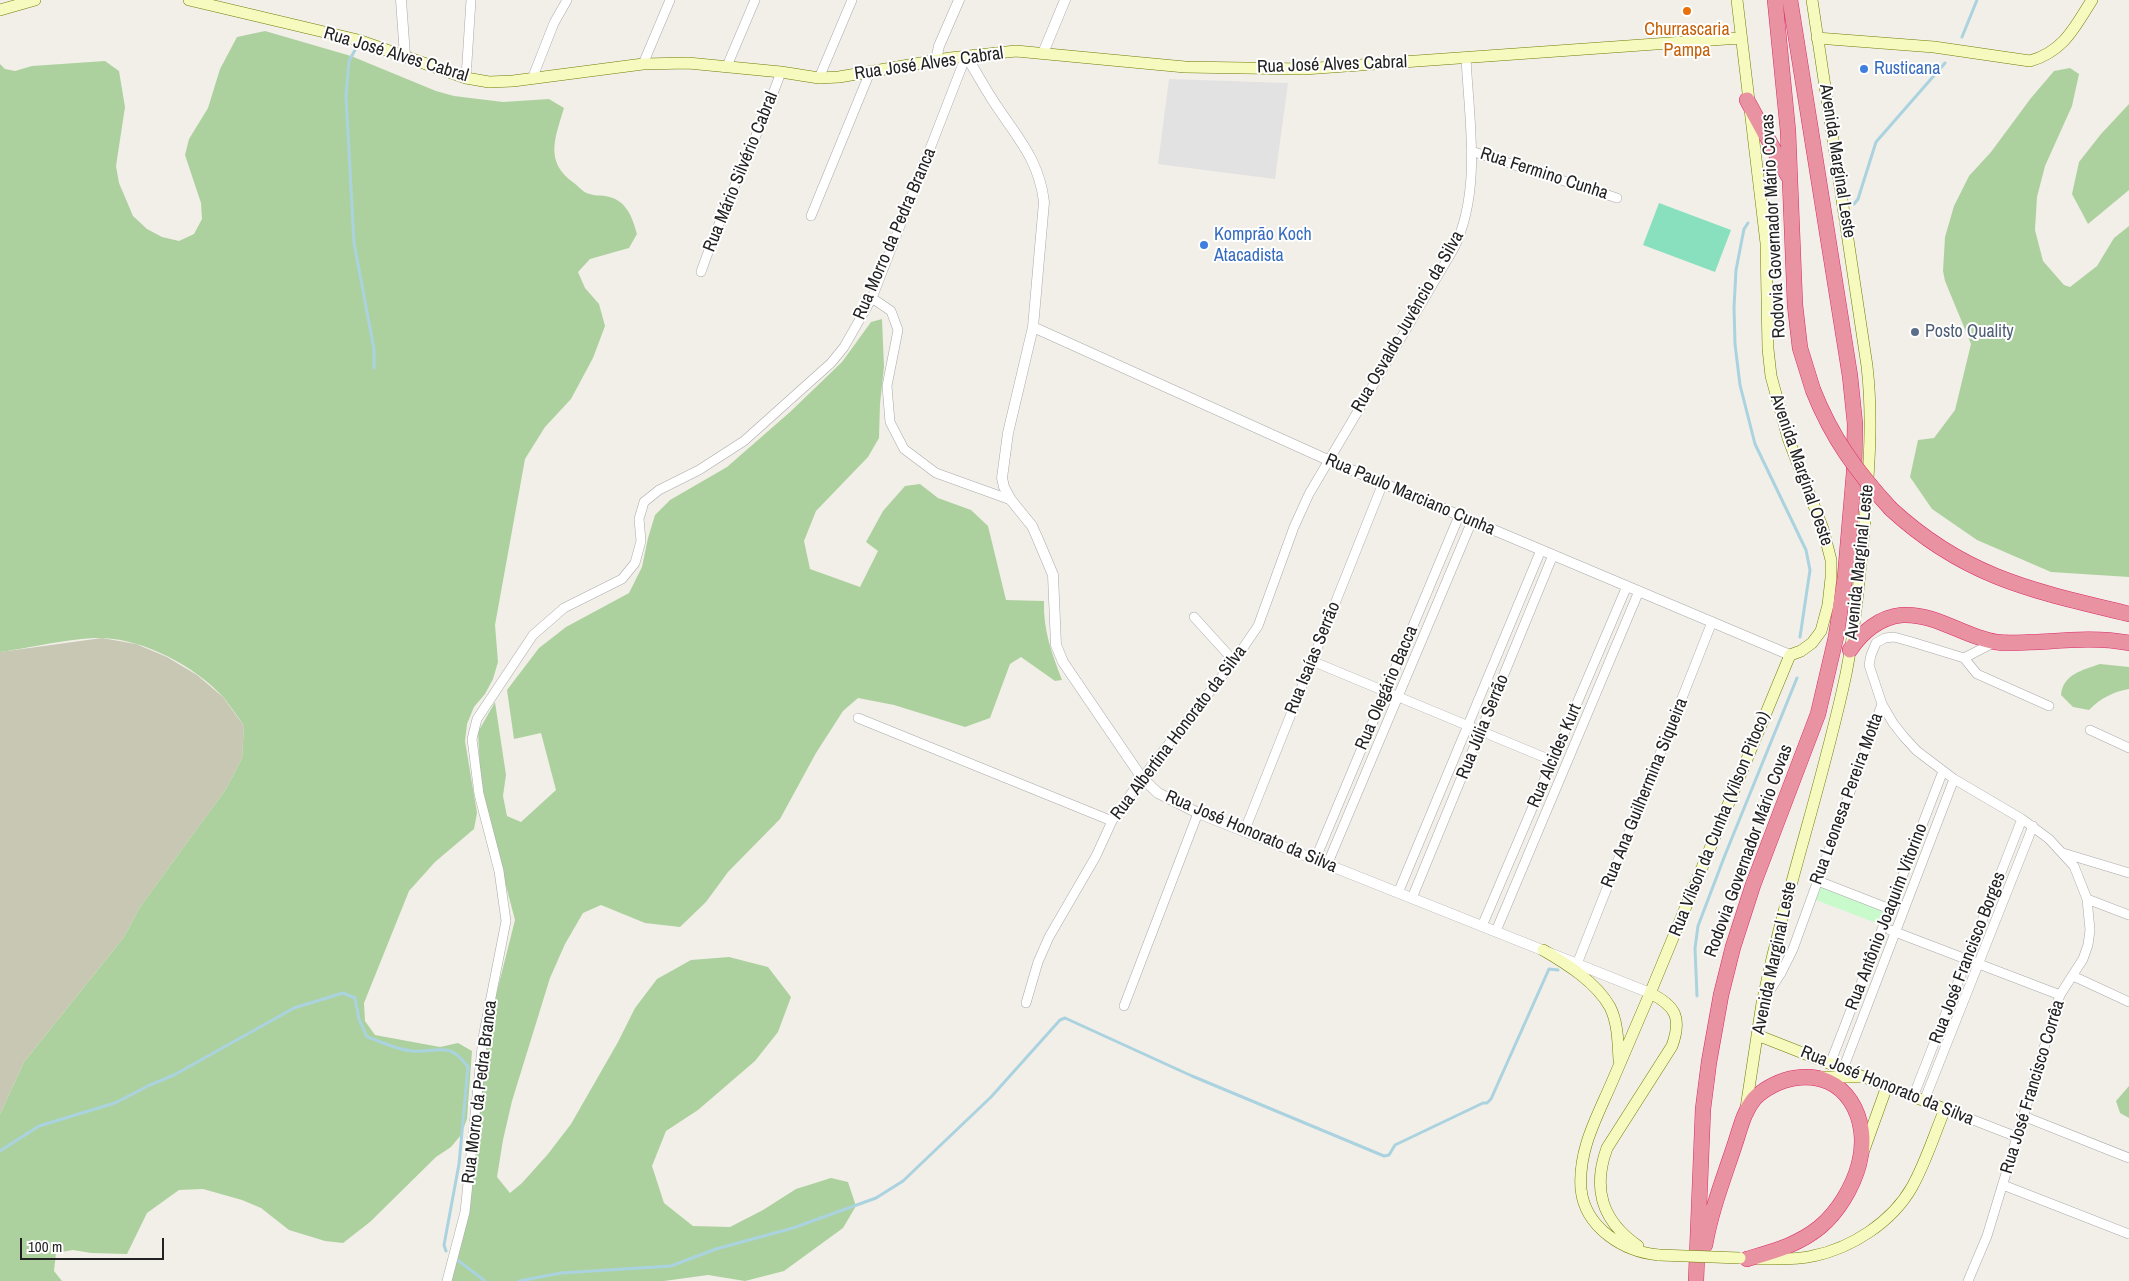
<!DOCTYPE html>
<meta charset="utf-8">
<style>
body{margin:0}
#map{position:relative;width:2129px;height:1281px;overflow:hidden;background:#f2efe9;font-family:"Archivo Narrow",sans-serif}
canvas{display:block}
.scale{position:absolute;left:20px;top:1238px;width:144px;height:22px;box-sizing:border-box;border:2px solid #222;border-top:0;padding-left:6px;font-size:15px;line-height:18px;white-space:nowrap;color:#222;-webkit-text-stroke:4px #fff;paint-order:stroke}
</style>
<div id="map">
<canvas width="2129" height="1281"></canvas>
<div class="scale">100 m</div>
</div>
<script>
const ctx = document.querySelector('canvas').getContext('2d');
ctx.lineJoin = 'round';
function fill(path, color) { ctx.fillStyle = color; ctx.fill(path, 'evenodd'); }
function strokePath(path, color, width, dash) { ctx.strokeStyle = color; ctx.lineWidth = width; ctx.lineCap = dash ? 'butt' : 'round'; ctx.setLineDash(dash || []); ctx.stroke(path); }
function drawText(font, color, halo, rows, align = 'center') {
  ctx.font = font + ' "Archivo Narrow",sans-serif'; ctx.lineWidth = 4; ctx.setLineDash([]); ctx.textBaseline = 'middle'; ctx.strokeStyle = halo; ctx.fillStyle = color; for (const [text, x, y, turn = 0] of rows) {
    ctx.save(); ctx.translate(x, y); ctx.rotate((+turn || 0) * Math.PI / 180); ctx.textAlign = isNaN(turn) ? turn : align; if (halo) ctx.strokeText(text, 0, 0); ctx.fillText(text, 0, 0); ctx.restore();
  }
}
fill(new Path2D(`
 M102,638l34,6 31,13 30,18 26,22 21,29 -2,32 -16,31 -86,118 -16,30 -100,125 -24,52v-462z`), '#c7c7b4');
fill(new Path2D(`
 M265,31l86,25 85,35 18,5 49,6 46,-3 15,9c-9,30 -20,54 10,75 5,4 10,10 16,11 4,2 10,1 15,2 21,3 27,20 32,38l-8,14 -39,11 -12,13 7,16 14,16 6,22 -12,32 -22,41 -26,28 -20,32 -30,166 3,37 -5,17 -8,15 -11,13 -7,17 -2,17 12,72 -3,16 -39,33 -26,29 -45,112 1,18 10,14 65,12 18,-4 14,8 -5,68 -6,16 -10,12 -15,10 -66,65 -27,21 -18,-2 -36,-11 -28,-22 -19,-8 -39,-11 -24,1 -32,23 -20,41 -36,-1 -18,-3 -17,3 -2,18 8,10h-62v-167l24,-52 100,-125 16,-30 86,-118 16,-31 2,-32c-6,-9 -13,-19 -20,-28 -29,-32 -79,-58 -121,-60 -29,-1 -73,10 -103,14v-588l5,5 10,2 17,-5 73,-5 14,10 6,36 -9,59 3,17 14,33 14,13 15,8 17,4 15,-7 8,-15 -1,-16 -16,-48 4,-16 19,-31 12,-39 17,-32z
 M2070,68l9,6 -7,32 -27,60 -8,31 -2,33 8,31 21,24 6,2 27,-21 17,-28 15,-12v351l-78,-5 -74,-32 -45,-31 -22,-32 8,-37 16,-2 21,-28 16,-66 -26,-63 -2,-10 2,-34 9,-31 15,-30 22,-24 40,-54 23,-27z
 M2129,104v86l-41,34 -16,-30 7,-32 22,-28z
 M882,319l2,48 -4,37 -1,34 -11,19 -52,54 -12,30 6,28 50,18 18,-36 -12,-9 17,-31 22,-25 15,-2 18,14 33,12 17,16 18,74 38,1c-1,29 8,53 18,79l-7,1 -34,-24 -11,7 -20,54 -25,9 -71,-22 -36,-7 -15,13 -27,42 -36,66 -52,53 -22,30 -26,25 -35,-4 -44,-18 -18,8 -18,31 -15,34 -38,123 -9,39 -6,37 13,16 12,-10 26,-29 23,-30 47,-82 17,-34 22,-29 34,-19 38,-3 39,10 23,30 -13,35 -23,29 -57,49 -32,21 -14,35 12,37 29,23 37,1 33,-17 33,-21 35,-11 17,4 8,24 -13,22 -59,43 -39,10 -37,-6 -44,6h-215l17,-70 19,-172 30,-119 -34,-129 -3,-59 17,-30 11,73 -3,21 4,20 14,6 35,-32 -15,-57 -27,6 -7,-49 32,-42 27,-21 63,-34 13,-26 6,-29 7,-23 15,-15 57,-33 63,-55 52,-50 29,-40z
 M2100,664l29,3v22c-16,3 -28,9 -40,21l-16,-3 -12,-12c2,-21 22,-25 39,-31z
 M2129,1086v32l-9,-5 -4,-12z`), '#add19e');
fill(new Path2D(`
 M1821,887l63,24 -5,13 -63,-24z`), '#c8facc');
fill(new Path2D(`
 M1659,203l72,27 -16,42 -72,-27z`), '#88e0be');
fill(new Path2D(`
 M1169,79l119,4 -13,96 -117,-15z`), '#e2e2e2');
strokePath(new Path2D(`
 M1962,37l15,-37
 M355,50l-6,11 -3,36 8,146 20,106v19
 M1854,204l4,-5 18,-57 69,-79
 M1748,223l-4,6 -8,41 -2,37 1,37 5,41 15,59 51,106 4,20 -10,67
 M1697,996l-2,-48 3,-22 27,-71 72,-177
 M0,1151l39,-25 76,-23 35,-18 24,-10 120,-67 49,-15 12,5 4,21 8,18c13,4 30,13 45,14 28,2 36,-11 56,16l-9,97 -15,81 2,6
 M456,1259l29,22
 M519,1281l42,-8 110,-7 45,-17 77,-21 83,-30 27,-17 88,-84 69,-77 5,-2 127,58 192,80 5,-1 6,-10 88,-42h4l4,-4 58,-130 9,1`), '#aad3df', 3);
const minor = new Path2D(`
 M643,64l27,-64
 M727,66l28,-66
 M466,78l5,-78
 M819,78l33,-78
 M532,79l22,-56 13,-23
 M1471,151l146,47
 M811,216l59,-144
 M701,272c23,-68 56,-133 80,-200
 M872,298l19,13 7,19 -11,56 3,36 14,27 32,24 75,27
 M1194,617l40,44
 M1964,658l31,-16
 M1312,661l241,100
 M858,718l254,103
 M2090,730l39,18
 M1244,832l139,-349
 M2063,853l66,20
 M1315,860l144,-344
 M1327,865l145,-344
 M1818,881l72,28
 M1398,893l143,-343
 M1412,898l141,-343
 M2087,899l42,16
 M1482,926l145,-340
 M1890,930l170,65
 M1496,931l143,-340
 M1577,964l135,-342
 M2073,976l56,26
 M1765,998l16,-25 12,-24 89,-245
 M1026,1003l12,-41 11,-25 47,-81 16,-35 30,-43 92,-117 24,-35 36,-99 15,-33 145,-246c28,-58 15,-128 12,-190
 M1124,1006l74,-193
 M1830,1064l113,-293
 M1843,1069l111,-290
 M1913,1097l109,-278
 M1924,1101l109,-275
 M1945,1109l72,28
 M2023,1116l106,42
 M2003,1185l126,49
 M447,1281l18,-69 18,-174 23,-117 -7,-50 -20,-77 -7,-55 5,-20 56,-84 31,-27 58,-29 13,-16 6,-22 -2,-22 5,-17 15,-12 40,-20 45,-29 87,-78 13,-16 28,-49 94,-242
 M1968,1281l19,-45 73,-241 23,-36 5,-14 2,-15 -3,-31 -13,-33 -25,-27 -27,-20 -68,-40 -37,-28 -13,-14 -11,-14 -11,-19 -13,-39 2,-10 5,-12 9,-5 9,-1 18,5 52,16 13,16 72,32`);
const tertiary = new Path2D(`
 M401,0l4,56
 M1043,53l22,-53
 M966,56c9,14 17,29 26,43 23,36 47,59 52,103l-11,125 -25,106 -6,45 2,9 7,13 21,26 5,11 16,38 3,70 7,17 79,116 16,15 40,20 452,180
 M936,60l3,-14 20,-46
 M1033,327l295,133 462,195`);
const secondary = new Path2D(`
 M189,0l169,40 108,38 23,4 24,-1 130,-17 45,-1 93,9 38,6 20,-1 111,-19 66,-7 169,16 119,2 436,-31
 M0,10l35,-10
 M1817,38l117,9 96,14c34,-10 44,-33 62,-61
 M1543,950c24,14 53,32 67,57 8,16 8,36 9,53
 M1757,1035l188,74c-11,26 -19,53 -33,78 -20,35 -60,61 -99,69 -17,4 -36,3 -53,3
 M1819,1077h39
 M1746,1108l16,-105 8,-36c23,-98 55,-194 76,-293 10,-51 14,-102 19,-154 4,-52 8,-102 2,-154l-55,-366
 M1864,1150l23,-64
 M1638,1246c-36,-25 -46,-57 -31,-98l65,-102c10,-28 4,-40 -22,-53
 M1659,1255c-35,-3 -74,-27 -78,-66 -3,-39 16,-72 31,-107 13,-30 26,-61 39,-91 47,-112 93,-224 139,-336l11,-4 11,-8 9,-12 7,-26 3,-27v-18l-8,-31 -35,-91 -17,-62 -3,-27 -2,-106 -29,-243`);
const motorway = new Path2D(`
 M1775,0l13,131 7,174 5,43 13,42
 M1747,100l41,76
 M1891,509c75,69 143,82 238,105
 M1850,650c12,-18 30,-33 52,-35 34,-2 62,22 94,27 14,2 28,0 42,0 30,-2 61,-5 91,1
 M1705,1245c6,-34 18,-65 29,-98 6,-17 9,-35 21,-49 10,-10 26,-18 40,-20 51,-8 76,41 64,86 -6,23 -21,48 -39,63 -22,18 -46,24 -73,32
 M1696,1281l7,-172 6,-47 12,-67 12,-48 20,-62 65,-171 18,-77 9,-59 9,-105 1,-49 -5,-48 -60,-376`);
strokePath(minor, '#a9a9a9', 10);
strokePath(tertiary, '#a9a9a9', 11);
strokePath(secondary, '#707d05', 12);
strokePath(motorway, '#dc2a67', 16);
strokePath(minor, '#fff', 9);
strokePath(tertiary, '#fff', 10);
strokePath(secondary, '#f7fabf', 11);
strokePath(motorway, '#e892a2', 15);
const secondaryBridge = new Path2D(`
 M1659,1255l81,3`);
const motorwayBridge = new Path2D(`
 M1813,390c19,48 43,81 78,119`);
strokePath(secondaryBridge, '#707d05', 12, []);
strokePath(motorwayBridge, '#dc2a67', 16, []);
strokePath(secondaryBridge, '#f7fabf', 11);
strokePath(motorwayBridge, '#e892a2', 15);
for (const [x, y, r, color] of [
 [1687,11,5,"#e8710a"],
 [1864,69,5,"#3f7fe0"],
 [1204,245,5,"#3f7fe0"],
 [1915,332,5,"#5c6f8a"]
]) { const dot = new Path2D(); dot.arc(x, y, r, 0, 2 * Math.PI); ctx.fillStyle = color; ctx.fill(dot); strokePath(dot, '#fff', 2); }
drawText('18px', '#c56008', '#fff', [
 ["Churrascaria",1687,30],
 ["Pampa",1687,51]
]);
drawText('18px', '#222', '#fff', [
 ["Rua José Alves Cabral",396,55,17],
 ["Rua José Alves Cabral",929,64,-8],
 ["Rua José Alves Cabral",1332,65,-2],
 ["Avenida Marginal Leste",1837,161,81],
 ["Rua Mário Silvério Cabral",741,172,-68],
 ["Rua Fermino Cunha",1544,174,18],
 ["Rodovia Governador Mário Covas",1774,226,-93],
 ["Rua Morro da Pedra Branca",895,234,-67],
 ["Rua Osvaldo Juvêncio da Silva",1408,322,-60],
 ["Avenida Marginal Oeste",1801,470,71],
 ["Rua Paulo Marciano Cunha",1410,495,23],
 ["Avenida Marginal Leste",1860,562,-84],
 ["Rua Isaías Serrão",1313,658,-68],
 ["Rua Olegário Bacca",1387,688,-67],
 ["Rua Júlia Serrão",1483,727,-68],
 ["Rua Albertina Honorato da Silva",1179,733,-53],
 ["Rua Alcides Kurt",1555,756,-67],
 ["Rua Ana Guilhermina Siqueira",1645,793,-68],
 ["Rua Leonesa Pereira Motta",1847,799,-70],
 ["Rua Vilson da Cunha (Vilson Pitoco)",1720,824,-68],
 ["Rua José Honorato da Silva",1251,832,23],
 ["Rodovia Governador Mário Covas",1749,851,-70],
 ["Rua Antônio Joaquim Vitorino",1887,917,-69],
 ["Avenida Marginal Leste",1775,958,-78],
 ["Rua José Francisco Borges",1968,958,-69],
 ["Rua José Honorato da Silva",1887,1086,22],
 ["Rua José Francisco Corrêa",2033,1087,-73],
 ["Rua Morro da Pedra Branca",480,1092,-83]
]);
drawText('18px', '#366cbe', '#fff', [
 ["Rusticana",1874,69],
 ["Komprão Koch",1214,235],
 ["Atacadista",1214,256]
], 'left');
drawText('18px', '#4e5e75', '#fff', [
 ["Posto Quality",1925,332]
], 'left');
</script>
